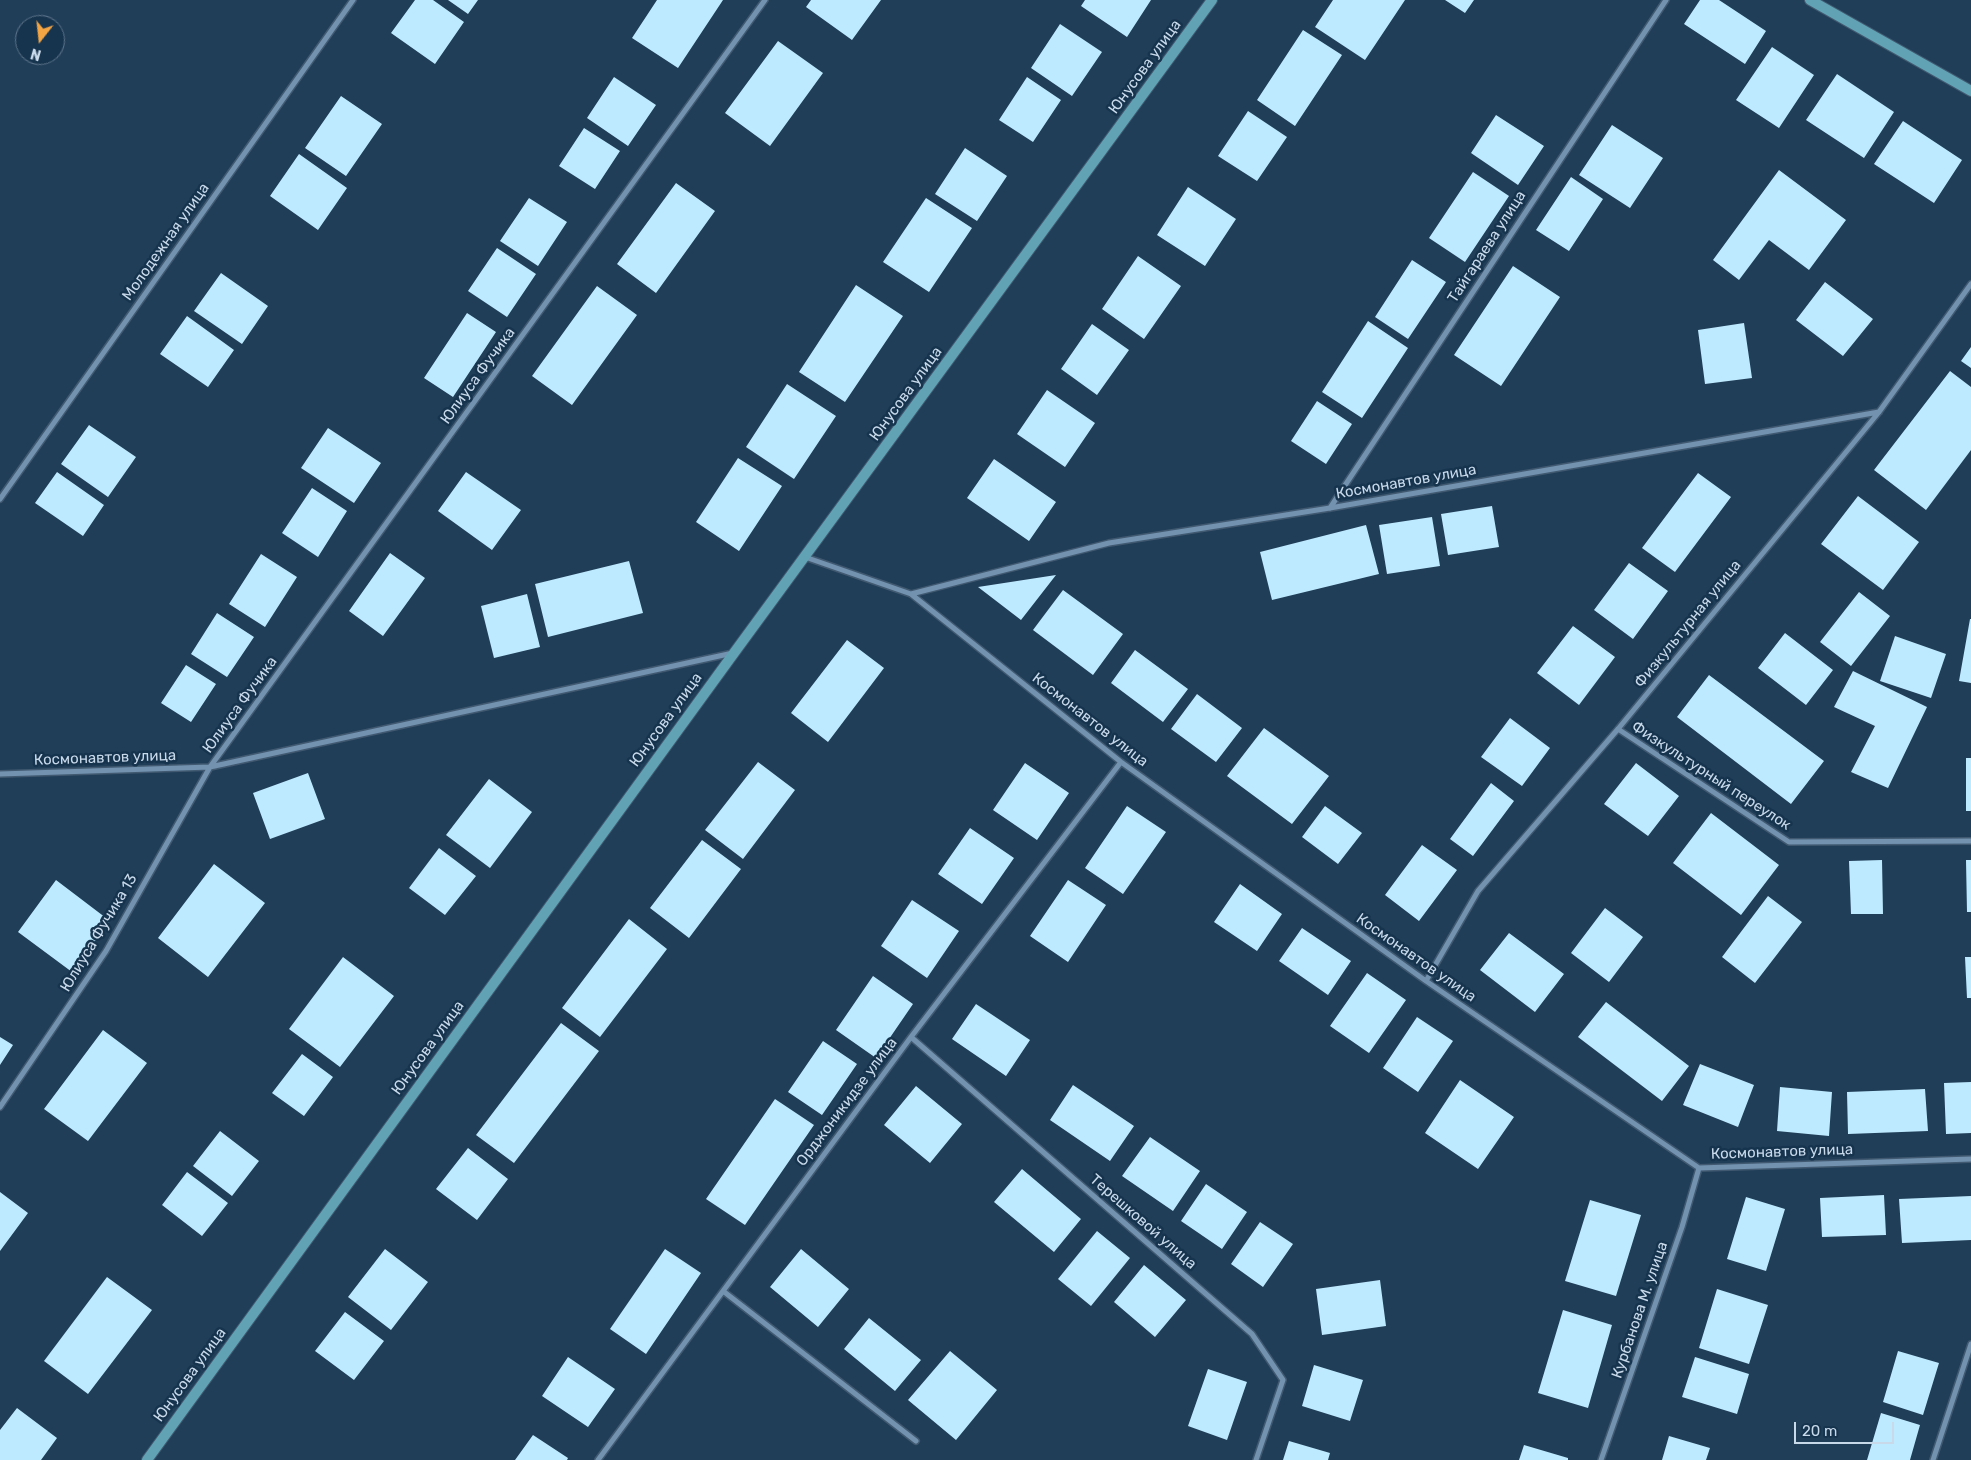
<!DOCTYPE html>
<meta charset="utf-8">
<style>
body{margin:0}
#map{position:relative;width:1971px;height:1460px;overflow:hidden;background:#213e59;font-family:Rubik,sans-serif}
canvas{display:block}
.north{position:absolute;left:15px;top:15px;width:50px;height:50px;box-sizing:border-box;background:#17344e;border:1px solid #5e768c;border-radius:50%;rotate:196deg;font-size:14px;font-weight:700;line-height:20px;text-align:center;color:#c8d9ea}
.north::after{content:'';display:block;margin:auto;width:18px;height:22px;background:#f3a443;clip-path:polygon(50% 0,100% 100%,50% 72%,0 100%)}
.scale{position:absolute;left:1794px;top:1422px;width:100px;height:22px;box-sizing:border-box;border:2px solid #c8d9ea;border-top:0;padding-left:6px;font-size:15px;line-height:18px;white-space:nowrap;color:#c8d9ea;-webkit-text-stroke:4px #17344e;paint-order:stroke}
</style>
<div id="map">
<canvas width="1971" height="1460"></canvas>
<div class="north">N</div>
<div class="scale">20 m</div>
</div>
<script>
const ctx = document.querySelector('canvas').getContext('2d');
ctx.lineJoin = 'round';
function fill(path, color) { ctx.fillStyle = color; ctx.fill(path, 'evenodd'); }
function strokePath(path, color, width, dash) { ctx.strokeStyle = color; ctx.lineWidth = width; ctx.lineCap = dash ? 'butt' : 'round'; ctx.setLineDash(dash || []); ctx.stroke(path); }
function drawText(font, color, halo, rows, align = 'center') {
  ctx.font = font + ' Rubik,sans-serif'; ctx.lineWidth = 5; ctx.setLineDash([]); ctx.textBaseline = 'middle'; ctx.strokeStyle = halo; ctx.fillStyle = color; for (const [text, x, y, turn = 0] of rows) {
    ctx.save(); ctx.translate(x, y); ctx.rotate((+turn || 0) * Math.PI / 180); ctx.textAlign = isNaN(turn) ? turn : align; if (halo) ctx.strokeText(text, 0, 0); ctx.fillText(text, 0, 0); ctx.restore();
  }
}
fill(new Path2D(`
 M415,0h18l31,22 -29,42 -44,-31z
 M448,0h30l-10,14z
 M657,0h66l-45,68 -46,-30z
 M811,0h70l-29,40 -46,-33z
 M1085,0h66l-24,37 -46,-31z
 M1333,0h72l-40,60 -50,-33z
 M1445,0h29l-9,13z
 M1700,0h19l47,31 -21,33 -61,-40z
 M1060,24l42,28 -30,44 -41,-28z
 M1303,30l39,25 -47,71 -38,-26z
 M778,41l45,32 -53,73 -45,-33z
 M1772,47l42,28 -35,53 -43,-28z
 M1837,74l57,38 -30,46 -58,-38z
 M614,77l42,28 -28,41 -41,-28z
 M1027,77l34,23 -28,42 -34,-22z
 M341,96l41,28 -36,52 -41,-28z
 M1248,111l39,26 -30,44 -39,-25z
 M1496,115l48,31 -26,39 -47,-32z
 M1903,121l59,39 -28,43 -60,-39z
 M1612,125l51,33 -33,50 -51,-33z
 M584,128l36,23 -25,38 -36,-23z
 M965,148l42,28 -30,45 -42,-27z
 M299,154l48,34 -29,42 -48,-34z
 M1779,170l67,50 -37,50 -40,-30 -30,40 -26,-20z
 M1473,172l36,24 -44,66 -36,-24z
 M1571,177l32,22 -34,52 -33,-21z
 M676,183l39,28 -59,82 -39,-29z
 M1188,187l48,32 -31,47 -48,-31z
 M529,198l38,24 -29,44 -38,-25z
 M926,198l46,30 -43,64 -46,-30z
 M497,248l39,26 -29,43 -39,-26z
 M1138,256l43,30 -37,53 -42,-30z
 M1412,260l34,22 -38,57 -33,-22z
 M1513,266l47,31 -59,89 -47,-31z
 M221,273l47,33 -26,38 -48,-33z
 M1825,282l48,37 -30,37 -47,-36z
 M856,285l47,31 -58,86 -46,-30z
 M597,286l40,29 -65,90 -40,-29z
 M467,313l29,19 -43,65 -29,-19z
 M187,316l47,34 -26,37 -48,-33z
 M1368,321l40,27 -46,70 -40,-26z
 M1744,323l8,55 -47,6 -7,-54z
 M1092,324l37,26 -32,45 -36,-26z
 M1971,347v21l-10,-7z
 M1950,371l21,16v63l-45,60 -52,-40z
 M787,384l49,32 -42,63 -48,-32z
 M1047,390l48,33 -30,44 -48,-33z
 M1317,401l35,23 -26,40 -35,-23z
 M89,425l47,32 -28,40 -47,-33z
 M328,428l53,35 -27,40 -53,-35z
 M738,458l44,28 -43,65 -43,-29z
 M994,459l62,43 -27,39 -62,-43z
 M57,472l47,33 -21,31 -48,-33z
 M466,472l55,38 -29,40 -54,-39z
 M1698,473l33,24 -56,75 -33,-24z
 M312,488l35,23 -29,46 -36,-24z
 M1858,496l61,46 -36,48 -62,-46z
 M1492,506l7,41 -51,8 -7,-41z
 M1432,517l8,49 -53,8 -8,-49z
 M1366,525l13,49 -107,26 -12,-48z
 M390,553l35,25 -42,58 -34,-25z
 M261,554l36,23 -32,50 -36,-23z
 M629,561l14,52 -95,24 -13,-53z
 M1629,563l39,28 -35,48 -39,-29z
 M1056,575l-35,45 -43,-33z
 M1063,590l60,44 -30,41 -60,-45z
 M1859,592l31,24 -39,50 -31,-24z
 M527,594l13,53 -46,11 -13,-52z
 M217,613l37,24 -27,40 -36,-23z
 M1970,619h1v64l-12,-2z
 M1573,626l42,31 -36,48 -42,-32z
 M1785,633l48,37 -27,35 -48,-37z
 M1895,636l51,18 -15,44 -51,-17z
 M847,640l37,28 -56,74 -37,-29z
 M1135,650l53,39 -25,33 -52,-39z
 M186,665l30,19 -25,38 -30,-19z
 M1853,671l74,36 -39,81 -37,-16 24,-46 -41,-19z
 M1709,675l115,86 -33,43 -114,-87z
 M1197,694l45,34 -26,34 -45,-33z
 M1510,718l40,30 -28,38 -41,-29z
 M1264,728l65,48 -37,48 -65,-48z
 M1966,758h5v53h-5z
 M758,762l37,28 -52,69 -38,-29z
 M1025,763l44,30 -32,47 -44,-30z
 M1636,763l43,33 -31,40 -44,-32z
 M308,773l17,46 -55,20 -17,-46z
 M489,779l43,33 -42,56 -44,-33z
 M1491,783l23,18 -41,55 -23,-17z
 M1127,806l39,26 -43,62 -38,-26z
 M1325,806l37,27 -24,31 -36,-27z
 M1711,813l68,52 -38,50 -68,-52z
 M970,828l44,30 -32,46 -44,-30z
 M702,840l39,29 -52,69 -39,-30z
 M1422,845l35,25 -38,51 -34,-26z
 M439,848l37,28 -31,39 -36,-27z
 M1882,860l1,54h-32l-2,-53z
 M1966,860h5v52h-4z
 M214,864l51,39 -57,74 -50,-39z
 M56,880l54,41 -38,51 -54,-40z
 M1068,880l38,25 -38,57 -38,-26z
 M1240,884l42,30 -25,37 -43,-29z
 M1768,896l34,26 -47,61 -33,-26z
 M912,900l47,31 -32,47 -46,-32z
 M1605,908l38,29 -34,45 -38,-29z
 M629,919l38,30 -67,88 -38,-29z
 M1302,928l49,33 -23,34 -49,-34z
 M1509,933l55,41 -29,38 -55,-42z
 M343,957l51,39 -54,71 -51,-38z
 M1965,957h6v41h-4z
 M1367,973l39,27 -37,53 -39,-27z
 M873,976l40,28 -37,54 -40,-28z
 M1606,1002l83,64 -27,35 -84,-64z
 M976,1004l54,36 -24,36 -54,-37z
 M1417,1017l36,24 -35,51 -35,-24z
 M561,1023l38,28 -85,112 -38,-28z
 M103,1030l44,33 -59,78 -44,-32z
 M0,1037l13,8 -13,20z
 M823,1041l34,23 -35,51 -34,-23z
 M302,1054l31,23 -29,39 -32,-23z
 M1700,1064l54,21 -16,42 -55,-22z
 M1460,1080l54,37 -36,52 -53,-36z
 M1971,1082v51l-25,1 -2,-51z
 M1073,1085l61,41 -24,35 -60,-41z
 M916,1086l46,38 -32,39 -46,-38z
 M1780,1087l52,5 -3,44 -52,-5z
 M1925,1089l3,42 -80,3 -1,-42z
 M775,1099l39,26 -69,100 -39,-26z
 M220,1131l39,30 -27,35 -39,-30z
 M1150,1137l50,34 -27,40 -51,-35z
 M468,1148l40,31 -31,41 -41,-31z
 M1022,1169l59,50 -27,33 -60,-50z
 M187,1172l41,31 -26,33 -40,-31z
 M1206,1184l41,28 -25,37 -41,-28z
 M0,1192l28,21 -28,38z
 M1884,1195l2,40 -64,2 -2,-39z
 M1971,1196v44l-69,3 -3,-44z
 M1746,1197l39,12 -19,62 -39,-12z
 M1590,1200l51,15 -25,81 -51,-15z
 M1260,1222l33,22 -30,43 -32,-23z
 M1097,1231l33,27 -39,48 -33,-27z
 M385,1249l43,33 -37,48 -43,-33z
 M665,1249l36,24 -55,81 -36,-25z
 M801,1249l48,40 -31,38 -48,-40z
 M1144,1265l42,35 -31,37 -41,-35z
 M107,1277l45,33 -64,84 -44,-33z
 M1380,1280l6,46 -64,9 -6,-46z
 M1717,1289l51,16 -19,59 -50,-16z
 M1563,1310l49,15 -24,83 -50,-15z
 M345,1312l39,29 -30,39 -39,-29z
 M869,1318l52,42 -26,31 -51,-42z
 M950,1351l47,39 -41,50 -48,-40z
 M1898,1351l41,12 -16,52 -40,-13z
 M568,1357l47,32 -27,38 -46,-31z
 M1695,1357l54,17 -12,40 -55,-17z
 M1314,1365l49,15 -13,41 -48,-15z
 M1208,1369l39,13 -20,58 -39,-14z
 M17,1408l40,30 -16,22h-41v-30z
 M1881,1413l39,12 -10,35h-43z
 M533,1435l35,23 -1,2h-52z
 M1669,1436l41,12 -4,12h-44z
 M1289,1441l41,12 -2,7h-45z
 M1524,1445l44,13v2h-49z`), '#beeaff');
const minor = new Path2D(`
 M0,499l353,-499
 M1330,508l336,-508
 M805,557l106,37 210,168 305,219 273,187 272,-9
 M911,594l198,-51 221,-35 549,-96
 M1618,729l171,113 182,-1
 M0,774l210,-7 523,-114
 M1426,981l52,-90 140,-162 261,-317 92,-128
 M911,1037l341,297 31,46 -27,80
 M0,1107l106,-156 104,-184 555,-767
 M723,1291l193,150
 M598,1460l313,-423 210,-275
 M1601,1460l81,-233 17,-59
 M1933,1460l38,-116`);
const secondary = new Path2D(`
 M1810,0l161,91
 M147,1460l587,-807 478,-653`);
strokePath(minor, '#415a71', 8);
strokePath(secondary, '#415a71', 12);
strokePath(minor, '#7292b0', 5);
strokePath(secondary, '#61a3b5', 10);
drawText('15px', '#c8d9ea', '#17344e', [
 ["Юнусова улица",1145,67,-54],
 ["Молодежная улица",166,242,-55],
 ["Тайгараева улица",1487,247,-57],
 ["Юлиуса Фучика",478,376,-54],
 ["Юнусова улица",906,394,-54],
 ["Космонавтов улица",1406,482,-10],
 ["Физкультурная улица",1688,624,-51],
 ["Юлиуса Фучика",240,705,-54],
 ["Юнусова улица",666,720,-54],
 ["Космонавтов улица",1090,720,38],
 ["Космонавтов улица",105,758,-2],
 ["Физкультурный переулок",1711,776,33],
 ["Юлиуса Фучика 13",99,933,-59],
 ["Космонавтов улица",1416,958,35],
 ["Юнусова улица",428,1048,-54],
 ["Орджоникидзе улица",847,1102,-53],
 ["Космонавтов улица",1782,1152,-2],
 ["Терешковой улица",1143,1222,41],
 ["Курбанова М. улица",1640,1310,-71],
 ["Юнусова улица",190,1375,-54]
]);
</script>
